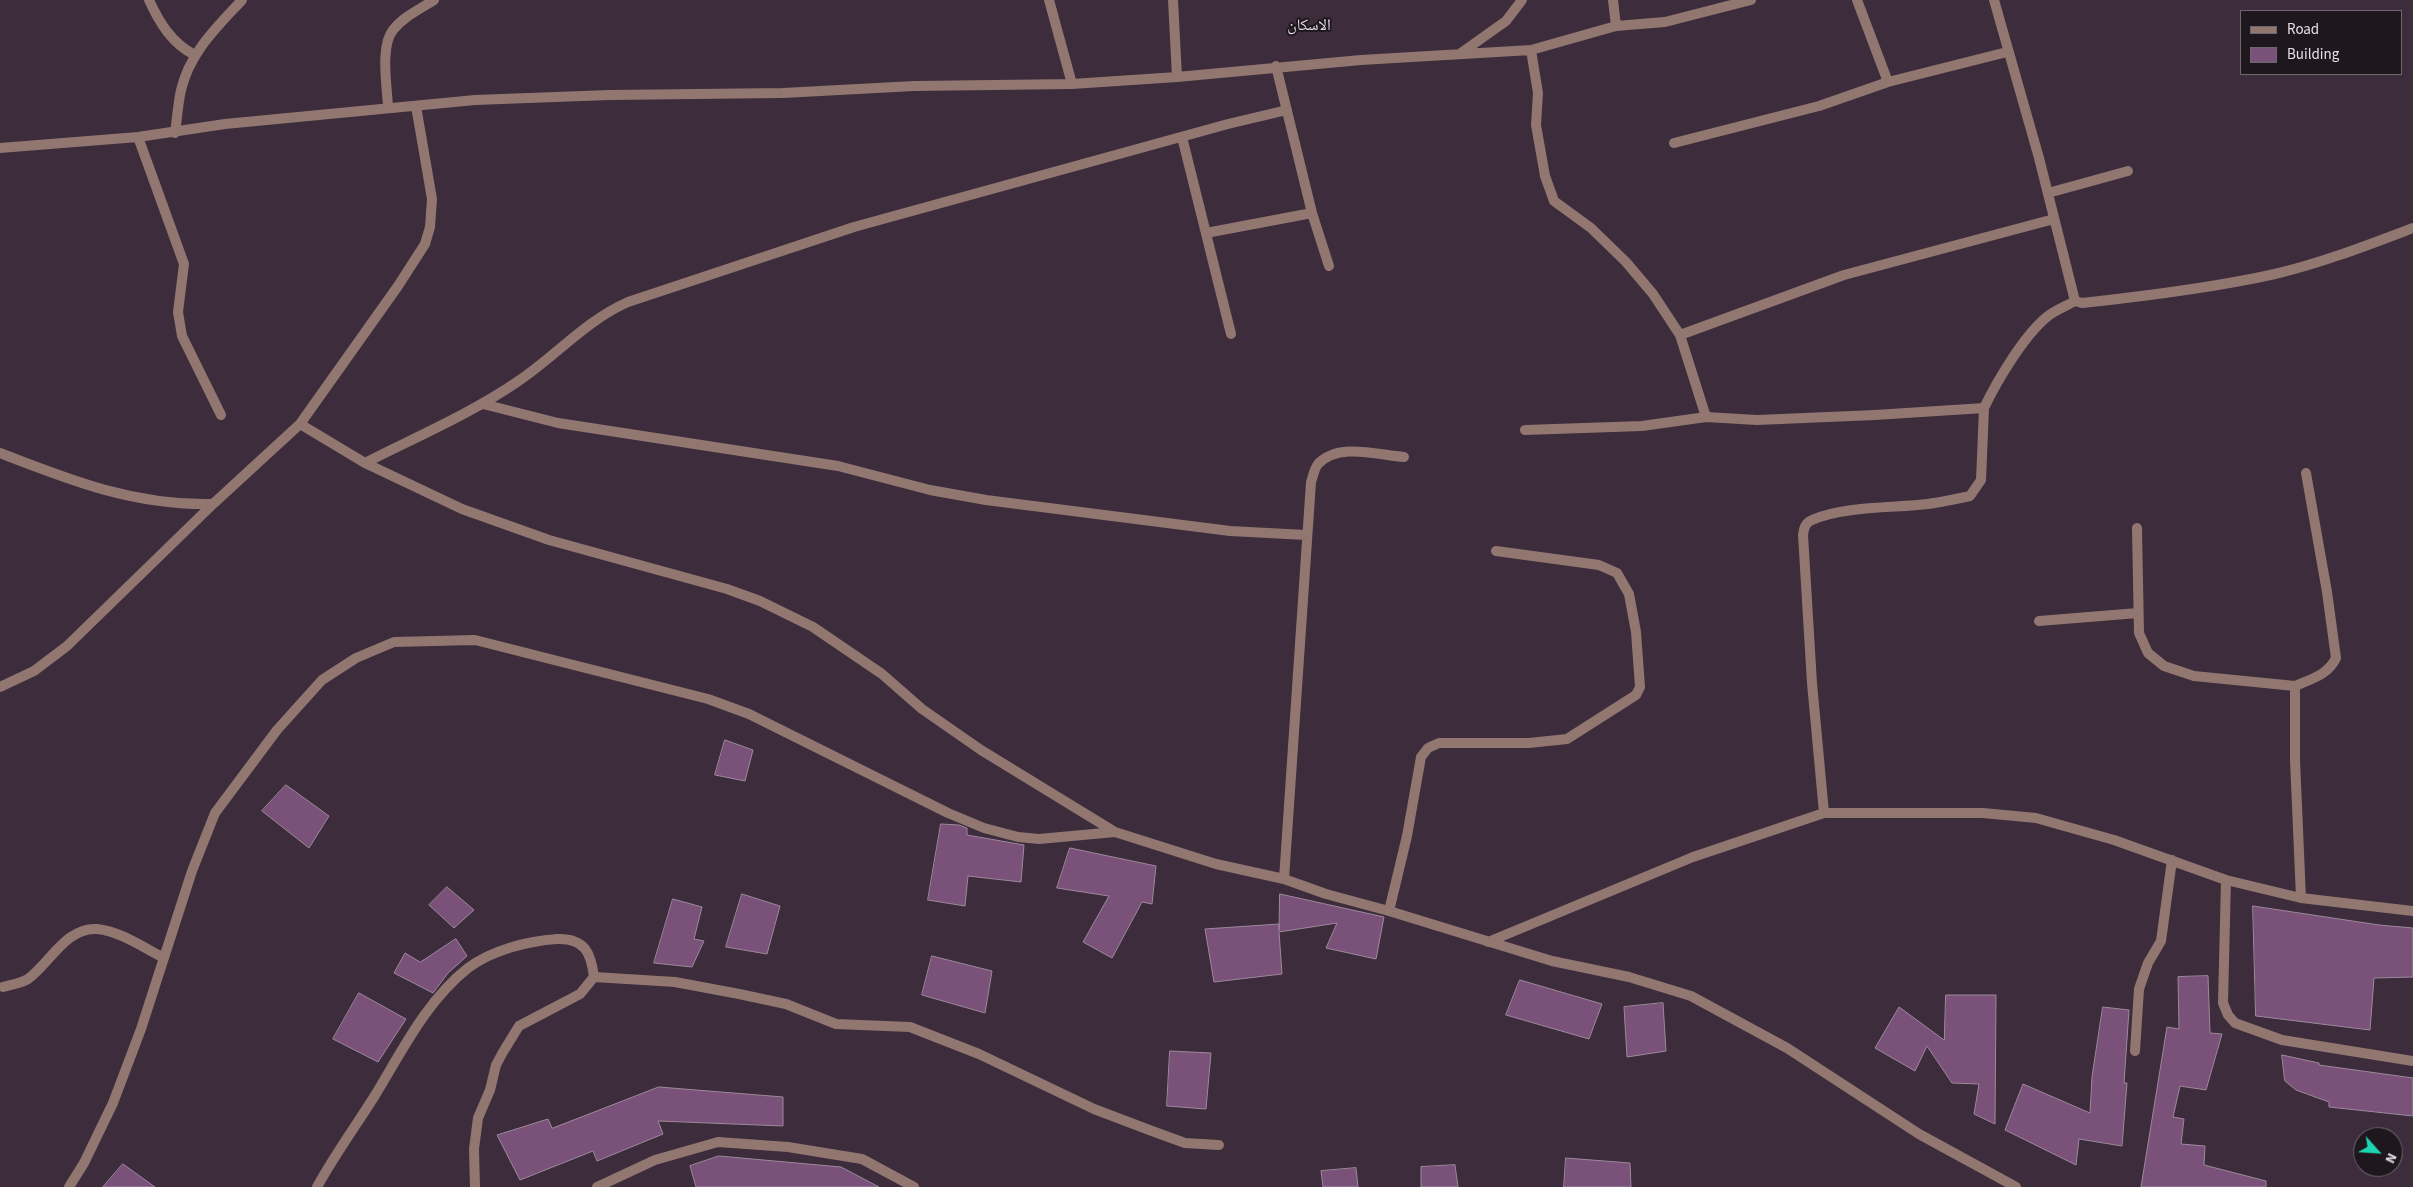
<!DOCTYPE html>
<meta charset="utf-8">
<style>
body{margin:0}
#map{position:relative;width:2413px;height:1187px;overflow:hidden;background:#3c2c3c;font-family:"Source Sans 3",sans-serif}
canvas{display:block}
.legend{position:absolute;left:2240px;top:10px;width:162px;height:65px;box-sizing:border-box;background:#1f171e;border:1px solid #6f666f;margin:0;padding:6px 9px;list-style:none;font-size:15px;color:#e8dde8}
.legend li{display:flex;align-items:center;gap:10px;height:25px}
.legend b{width:25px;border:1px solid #6f666f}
.north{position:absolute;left:2353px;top:1127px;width:50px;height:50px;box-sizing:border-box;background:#1f171e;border:1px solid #6f666f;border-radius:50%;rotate:116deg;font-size:14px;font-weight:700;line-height:20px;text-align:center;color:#e8dde8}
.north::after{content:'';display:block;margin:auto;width:18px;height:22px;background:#1dd5b1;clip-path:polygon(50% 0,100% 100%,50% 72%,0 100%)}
</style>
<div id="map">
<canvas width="2413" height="1187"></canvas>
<ul class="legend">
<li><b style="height:6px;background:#927771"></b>Road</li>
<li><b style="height:14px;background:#7a5179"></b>Building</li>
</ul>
<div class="north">N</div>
</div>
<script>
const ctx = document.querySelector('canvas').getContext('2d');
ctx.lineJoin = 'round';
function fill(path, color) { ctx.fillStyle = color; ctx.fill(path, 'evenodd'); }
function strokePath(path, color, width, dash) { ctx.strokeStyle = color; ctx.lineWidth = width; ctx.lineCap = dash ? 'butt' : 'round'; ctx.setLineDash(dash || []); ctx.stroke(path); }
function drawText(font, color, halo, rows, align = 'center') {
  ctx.font = font + ' "Source Sans 3","Noto Naskh Arabic",sans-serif'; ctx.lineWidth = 4; ctx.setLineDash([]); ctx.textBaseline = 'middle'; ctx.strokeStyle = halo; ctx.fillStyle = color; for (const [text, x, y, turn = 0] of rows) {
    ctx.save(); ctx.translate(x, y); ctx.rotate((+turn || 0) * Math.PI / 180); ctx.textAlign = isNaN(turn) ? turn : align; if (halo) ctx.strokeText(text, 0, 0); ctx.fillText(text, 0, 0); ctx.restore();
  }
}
const building = new Path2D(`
 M725,740l28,10 -8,31 -30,-6z
 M286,785l43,31 -20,32 -47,-37z
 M941,824l18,1 8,3v7l57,10 -3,37 -53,-6 -3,30 -37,-6z
 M1070,848l86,18 -4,38 -10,-2 -30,56 -29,-16 26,-46 -52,-8z
 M447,887l27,23 -20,18 -25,-23z
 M742,894l38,12 -13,48 -41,-7z
 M1280,894l104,23 -8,42 -50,-11 11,-25 -58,9 3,42 -68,8 -9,-53 74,-5v6z
 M673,899l29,8 -8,32 10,2 -12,26 -38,-4z
 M2253,906l126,19 34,3v49l-39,1 -4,52 -114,-14z
 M456,939l11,17 -19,17 -15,20 -39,-20 11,-20 15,9z
 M932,956l60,15 -7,42 -63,-18z
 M2208,976l2,57 12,1 -16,56 -26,-4 -7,31 11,2 -3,25 24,2 -1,19 62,16v6h-125l26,-160 12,2 -1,-52z
 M1520,980l82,24 -13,35 -83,-24z
 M359,993l47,26 -28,43 -45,-23z
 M1946,995h50l-1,129 -21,-10 5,-30 -27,-1 -25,-37 -12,25 -40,-23 24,-41 45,33z
 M1663,1003l3,48 -39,6 -3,-50z
 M2103,1007l26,3 -5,73h3l-5,63 -43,-7 -3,26 -71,-35 18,-46 67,29 2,-36z
 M1170,1051l41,2 -5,56 -39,-3z
 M2282,1055l37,8v2l94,13v38l-84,-9v-5l-33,-12 -11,-9z
 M659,1087l124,10v29l-125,-5 5,13 -66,27 -4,-10 -73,29 -23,-45 51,-16 4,9z
 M719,1156l122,11 38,20h-183l-6,-21z
 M1566,1158l64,5 1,24h-67z
 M123,1164l32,23h-52z
 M1455,1165l3,22h-37v-20z
 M1356,1168l2,19h-35l-2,-16z`);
fill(building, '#7a5179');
strokePath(building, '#9d899c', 1);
strokePath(new Path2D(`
 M2048,193l80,-22`), '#927771', 10);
strokePath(new Path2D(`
 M149,0c10,22 23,44 46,55
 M1049,0l23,84
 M1173,0l4,77
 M1613,0l3,26
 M1857,0l31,82
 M1994,0l45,158 36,143 7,2c65,-7 130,-15 193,-29 47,-11 93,-29 138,-46
 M1531,50l7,43 -2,32 9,51 9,25 37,27 35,34 27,32 27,41 26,82
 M1461,53l45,-32 16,-21
 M1276,66l36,147 17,53
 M388,107c-1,-21 -8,-61 5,-77 10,-13 27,-21 41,-30
 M175,133c2,-14 3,-29 6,-43 9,-38 36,-63 61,-90
 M138,137l46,127 -6,48 4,24 39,79
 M1182,137l49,197
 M1674,143l145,-37 69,-24 119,-30
 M0,148l138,-11 87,-13 250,-24 134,-5 174,-2 131,-7 158,-2 105,-7 184,-17 170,-10 85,-24 49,-4 86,-22
 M1206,233l106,-20
 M1680,335l164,-60 210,-56
 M483,404l75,19 280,43 92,24 56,10 244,31 76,4
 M300,424l65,39 97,46 87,31 178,49 33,12 53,26 69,47 40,35 59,41 134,82 101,32 68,15 42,15 63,17 163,50 77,16 62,19 96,52 132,86 97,53
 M1525,430l117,-4 64,-9 51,3 118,-5 109,-7c13,-27 40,-73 64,-92 8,-6 18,-10 27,-15
 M0,453c72,28 135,53 213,51
 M365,463c51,-26 105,-49 152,-81 39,-26 68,-61 111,-80l226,-75 374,-103 59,-14
 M2137,528l2,105 9,20 16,13 30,10 101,10v74l6,138
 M2039,621l99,-8
 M2295,686c16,-7 33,-11 41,-28l-9,-66 -21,-119
 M0,687l34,-16 33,-25 146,-142 87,-80 98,-138 27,-42 5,-17 2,-28 -16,-93
 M1824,813l-12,-130 -9,-148c1,-7 2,-12 9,-15 30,-14 83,-12 116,-16 14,-2 28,-5 42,-8l11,-16 3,-72
 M1284,879l27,-397c2,-5 3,-13 7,-18 21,-22 59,-9 86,-7
 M2226,880l-3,123 5,12 7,8 47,17 131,21
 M1389,911l18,-75 14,-79 7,-9 11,-5h90l38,-4 69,-44 4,-8 -4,-55 -7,-38 -12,-21 -18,-8 -103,-14
 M1488,942l205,-85 131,-44h159l53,5 78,22 112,40 75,18 112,13
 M594,977l81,5 64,12 47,10 50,20 74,3 69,27 115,55 58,22 33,12 34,2
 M3,987c7,-2 19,-4 25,-8 22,-16 38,-52 69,-50 23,2 47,19 67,29
 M2135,1051l4,-62 9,-26 13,-22 11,-81
 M69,1187l15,-24 29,-60 28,-74 51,-158 23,-58 62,-83 45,-50 34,-22 38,-16 81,-2 233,59 41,15 199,99 36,15 34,9 21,2 76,-7
 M317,1187c17,-31 38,-60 57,-90 27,-44 52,-96 94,-129 24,-18 60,-27 89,-29 28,-1 34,14 37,38l-14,17 -61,32 -16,26 -7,13 -6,25 -12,28 -4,31 1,38
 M597,1187l58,-27 63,-18 70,5 74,12 52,28`), '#927771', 10);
drawText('16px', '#e8dde8', '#1f171e', [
 ["الاسكان",1309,26]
]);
</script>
